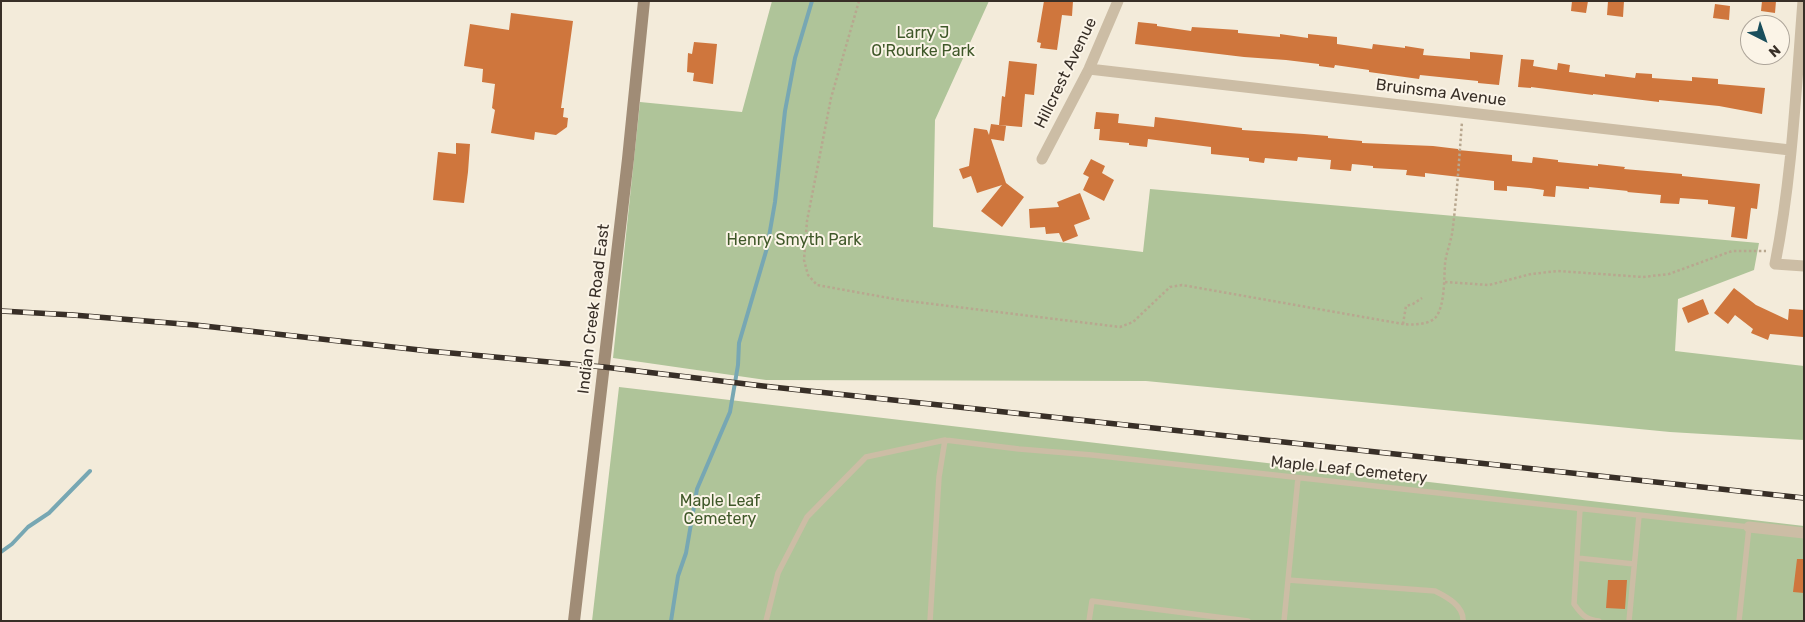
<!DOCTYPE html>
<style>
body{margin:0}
#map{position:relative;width:1805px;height:622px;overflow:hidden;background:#f3ebda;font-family:Rubik,sans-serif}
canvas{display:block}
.frame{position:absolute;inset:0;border:2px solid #382f27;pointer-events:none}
.north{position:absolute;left:1740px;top:15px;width:50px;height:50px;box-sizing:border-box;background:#fbf4e7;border:1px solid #ada59a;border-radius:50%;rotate:139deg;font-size:14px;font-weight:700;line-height:20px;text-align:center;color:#382f27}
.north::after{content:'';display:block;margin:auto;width:18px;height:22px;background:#194e5c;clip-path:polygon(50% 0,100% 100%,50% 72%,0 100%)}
</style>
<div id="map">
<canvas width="1805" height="622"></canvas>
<div class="frame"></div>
<div class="north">N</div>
</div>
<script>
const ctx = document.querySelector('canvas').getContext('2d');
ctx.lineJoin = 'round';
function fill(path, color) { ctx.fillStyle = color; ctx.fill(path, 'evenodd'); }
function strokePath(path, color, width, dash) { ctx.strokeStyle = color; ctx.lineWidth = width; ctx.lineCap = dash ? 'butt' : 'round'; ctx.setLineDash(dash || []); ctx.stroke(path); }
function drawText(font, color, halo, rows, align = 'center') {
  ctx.font = font + ' Rubik,sans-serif'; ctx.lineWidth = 4; ctx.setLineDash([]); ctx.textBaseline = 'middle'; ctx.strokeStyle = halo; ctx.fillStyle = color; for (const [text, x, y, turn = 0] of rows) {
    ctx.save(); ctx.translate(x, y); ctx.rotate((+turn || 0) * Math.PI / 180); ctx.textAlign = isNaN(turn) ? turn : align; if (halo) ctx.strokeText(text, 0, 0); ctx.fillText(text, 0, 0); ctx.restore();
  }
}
fill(new Path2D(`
 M772,1h217l-54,119 -2,107 210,25 7,-63 609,54 -5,27 -76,29 -3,52 129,15v74l-134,-8 -524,-51 -380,-1 -153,-22 27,-256 102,10z
 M619,387l1185,139v95h-1212z`), '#afc499');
strokePath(new Path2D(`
 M1,552l11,-8 16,-17 21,-14 41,-42
 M671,621l7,-45 8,-23 11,-64 33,-77 8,-47 1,-22 28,-95 8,-46 10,-91 10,-53 17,-57`), '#77a7b3', 4);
fill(new Path2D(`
 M1044,1h29l-1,15 -10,-1 -5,35 -17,-2 1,-5 -4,-1z
 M1572,1h16l-2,12 -15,-2z
 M1608,1h16l-1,16 -16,-2z
 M1762,1h14l-1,12 -14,-2z
 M1715,4l15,2 -1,14 -16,-2z
 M511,13l62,8 -12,87h3l-1,9 5,1 -1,9 -11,8 -21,-3 -1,8 -43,-7 4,-23 -3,-2 3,-24 -13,-2 1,-13 -19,-3 6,-42 39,6z
 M1138,22l19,2v2l34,5 1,-4 46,3v3l42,4v-3l28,4v-4l29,3v7l35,5 1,-5 32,4v-2l19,3 -1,6 47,4v-7l33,3 -4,30 -21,-2v-2l-58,-6 -1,4 -50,-7v-2l-34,-5 -1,3 -15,-2v-2l-33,-4 -42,-3 -109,-13z
 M694,42l23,2 -4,40 -20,-3 1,-8 -7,-1 1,-19 4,1z
 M1521,59l13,1 -1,6 24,4 1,-7 12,2 -1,7 36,5v-3l30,4 1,-5 16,1v4l40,3v-4l26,2v5l47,4 -3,26 -43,-8 -60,-6v2l-66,-8v1l-62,-8v1l-13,-1z
 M1009,61l28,3 -3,31 -9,-1 -3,33 -23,-2 3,-29 3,1z
 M1096,112l23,2 -1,9 36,4 1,-10 87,11v2l62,4 24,2v2l34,3v2l71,3 25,3v1l54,5v6l20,2 1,-6 25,3v2l40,4v-2l27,3 -1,2 58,5v2l78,8 -3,25 -6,-1 -4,31 -16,-2 4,-30 -27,-3v-4l-28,-2 -1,6 -19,-1 1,-8 -34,-3 1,-1 -39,-4v2l-33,-3 -1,11 -12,-1 1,-6 -14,-2 -23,-2v5l-13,-1v-9l-69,-8v4l-19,-2 1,-5 -34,-2v-2l-21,-2 -1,7 -21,-2 1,-9 -33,-3 -1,4 -32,-3 -1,5 -15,-2v-3l-38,-4v-7l-63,-8 -1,8 -18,-2v-2l-30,-3 1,-11h-6z
 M991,124l15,2 -2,15 -13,-2 15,44 18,14 -22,30 -21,-16 21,-26 -25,8 -6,-17 -8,3 -4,-10 10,-3 5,-38 13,2 2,5z
 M456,143l14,1 -2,28 -4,31 -31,-3 5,-48 18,2z
 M1091,159l14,7 -3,7 12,7 -10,21 -21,-11 6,-13 -6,-3z
 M1080,193l10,26 -16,6 4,11 -15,6 -4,-9 -13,1 -1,-7 -15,1 -1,-19 30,-2 -2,-5z
 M1734,288l22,17 32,15 1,-11 15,1 -1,27 -33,-3 -2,6 -17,-7 2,-4 -18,-14 -7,9 -14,-11z
 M1703,299l6,15 -21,9 -6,-15z
 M1797,559h7v34l-11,-1z
 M1608,580h19l-2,29 -19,-1z`), '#cf763d');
strokePath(new Path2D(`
 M859,1l-28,97 -24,123 -3,39 4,15 9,10 83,15 220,27 13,-5 37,-35 12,-2 221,39c10,1 26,1 33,-7 9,-12 8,-39 9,-53 1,-10 5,-20 7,-30 5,-37 7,-75 10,-112
 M1445,282l44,3 42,-11 27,-3 85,6 26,-3 63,-23h34
 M1403,324l3,-18 7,-2 9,-6`), '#b8a78f', 2.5, [2.5, 2.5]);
strokePath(new Path2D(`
 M1580,509l-6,95c7,10 12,16 25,17
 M1577,558l57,6
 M1288,580l147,11c12,6 29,15 28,30
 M766,621l12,-48 29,-56 59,-60 79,-17 74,9 73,6 657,72 -10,94
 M930,621l9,-144 6,-37
 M1089,621l3,-20 156,20
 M1284,621l14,-143
 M1629,621l10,-105`), '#ccbda5', 5.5);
strokePath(new Path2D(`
 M1803,1c-7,88 -11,177 -28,263l29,2
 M1089,69l701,81
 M1042,159l47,-90 29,-68
 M1749,527l55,6`), '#ccbda5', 11);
strokePath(new Path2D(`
 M574,621l54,-462 16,-158`), '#a08c76', 12);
const rail = new Path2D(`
 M1,311l72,4 122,10 234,26 175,16 159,19 1041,112`);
strokePath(rail, '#382f27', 5.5);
strokePath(rail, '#fbf4e7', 4, [11]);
drawText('16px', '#3f5829', '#fbf4e7', [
 ["Larry J",923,33],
 ["O'Rourke Park",923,51],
 ["Henry Smyth Park",794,240],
 ["Maple Leaf",720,501],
 ["Cemetery",720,519]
]);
drawText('16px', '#382f27', '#fbf4e7', [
 ["Hillcrest Avenue",1066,73,-64],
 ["Bruinsma Avenue",1441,93,7],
 ["Indian Creek Road East",594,309,-83],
 ["Maple Leaf Cemetery",1349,470,6]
]);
</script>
